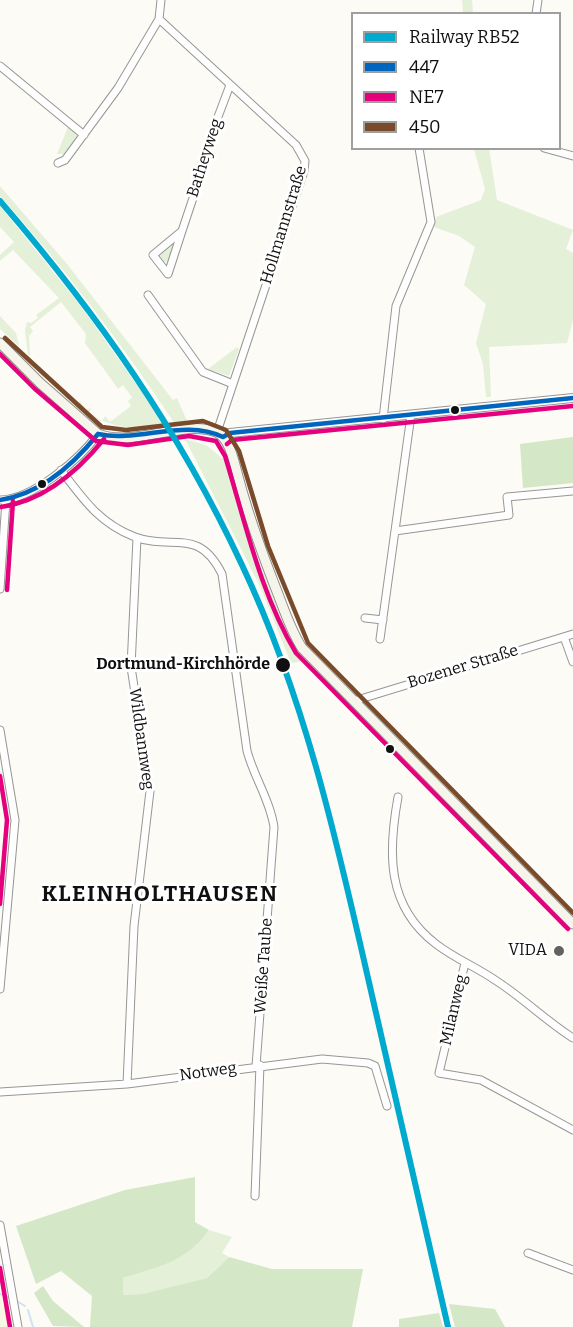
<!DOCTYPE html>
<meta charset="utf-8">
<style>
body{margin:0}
#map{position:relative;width:573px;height:1327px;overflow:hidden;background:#fcfbf6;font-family:Bitter,serif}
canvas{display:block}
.legend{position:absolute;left:351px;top:12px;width:210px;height:138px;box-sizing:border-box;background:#fff;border:2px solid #9f9f9f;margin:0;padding:8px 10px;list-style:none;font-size:18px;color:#101010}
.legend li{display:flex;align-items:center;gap:12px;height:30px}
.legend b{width:30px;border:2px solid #9f9f9f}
</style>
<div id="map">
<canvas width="573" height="1327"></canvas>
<ul class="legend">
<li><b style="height:8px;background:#00a9ce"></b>Railway RB52</li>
<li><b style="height:8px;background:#0065bd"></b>447</li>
<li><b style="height:8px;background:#e5007d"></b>NE7</li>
<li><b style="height:8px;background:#7a4b2a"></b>450</li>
</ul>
</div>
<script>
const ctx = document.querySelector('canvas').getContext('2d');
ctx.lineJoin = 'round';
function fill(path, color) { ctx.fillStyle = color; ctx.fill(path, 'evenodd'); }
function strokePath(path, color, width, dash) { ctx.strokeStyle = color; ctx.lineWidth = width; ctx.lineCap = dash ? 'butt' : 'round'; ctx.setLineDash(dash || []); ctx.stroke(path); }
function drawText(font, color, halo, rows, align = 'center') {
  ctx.font = font + ' Bitter,serif'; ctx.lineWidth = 6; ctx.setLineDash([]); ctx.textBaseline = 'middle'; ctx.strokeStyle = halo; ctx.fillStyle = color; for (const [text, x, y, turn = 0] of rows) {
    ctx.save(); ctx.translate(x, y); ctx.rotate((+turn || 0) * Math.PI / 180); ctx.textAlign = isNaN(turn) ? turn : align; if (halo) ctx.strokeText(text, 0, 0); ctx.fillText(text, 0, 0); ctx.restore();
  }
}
fill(new Path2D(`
 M0,1298l6,16 2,13h-8z`), '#f7f7e4');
fill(new Path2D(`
 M462,0h10l1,13h-10z
 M68,127l8,6 1,5 -11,16h-9z
 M489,148l8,52 76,30 -7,19 7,4v67l-6,23 -78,4 2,50h-5l-3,-33 -7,-21 10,-39 -22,-19 11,-38 -16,-11 -25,-9 2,-10 45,-17 4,-11 -11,-40z
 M0,186l67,78 106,136 4,-2 10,23 -12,3c-53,-80 -111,-157 -175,-228z
 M0,206l80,99 86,121c-34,5 -64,2 -88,-23l2,-2 6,9 5,-2 -2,6 13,7 3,-5 5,6 21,-16 -3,-5 4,-4 -9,-12 -5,4 -4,-6 -29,-40 1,-9 -25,-32 -31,25 3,4 -4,5 1,20 -2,-1 -3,-25 2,-8 4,1 7,-5 -2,-3 23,-17 -46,-48 -13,11v-6l14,-13 -14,-15z
 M174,242l-5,19 -8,2 -4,-8z
 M0,316l16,17 3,13 -19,-17z
 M237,347l2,2 -10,27 -21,-7z
 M185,439l21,6 21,17 27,87 37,94 14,18 -14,2 -31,-77z
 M209,1230l23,7 -10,16 7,4 -22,21 -65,16 -19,1v-17c35,-11 64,-16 86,-48z`), '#e4f0d8');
fill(new Path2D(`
 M573,437v46l-50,5 -3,-44z
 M195,1177v45l14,8c-22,32 -51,37 -86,48v17l19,-1 65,-16 22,-21 43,12h91l-11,58h-262l2,-31 -31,-25 -25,13 -20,-58 109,-36z
 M43,1286l10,15 31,26 -31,-1 -19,-33z
 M449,1304l46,5 10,18h-50z
 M439,1313l4,14h-44v-8z`), '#d4e7c6');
strokePath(new Path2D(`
 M0,1294l10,4
 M15,1300l10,6
 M28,1310l5,17`), '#cfe3f3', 2);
const minor = new Path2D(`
 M161,0l-2,19 137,126 9,16 -1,10 -87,261
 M536,14l2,-14
 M0,66l84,69
 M544,148l29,8
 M58,163l7,-3 53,-72 41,-69
 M182,231l-14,43 -15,-19 29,-24 17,-51 5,-26 26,-69
 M148,295l55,77 30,12
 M383,419l13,-113 35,-84 -12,-74
 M61,470c22,29 38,53 74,67 37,14 63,-11 87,37l25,177c7,26 23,49 27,76l-18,239
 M0,500c32,0 80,-41 98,-66
 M395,531l114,-16 -2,-18 66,-6
 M0,589l6,-89
 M365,618l18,2
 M564,637l9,25
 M380,639l31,-224
 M354,701l219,-67
 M0,730l15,90 -15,169
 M398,797c-10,55 -12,109 38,147 18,14 40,23 59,36 27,17 51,41 78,58
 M465,963l-26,110 42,7 92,50
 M127,1084l7,-158 16,-135 -19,-124 6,-129
 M0,1092l127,-8 195,-25 46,4 7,3 12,40
 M255,1196l5,-131
 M0,1225l18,102
 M528,1253l45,17`);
const tertiary = new Path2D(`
 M223,437l7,-4 343,-35`);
const secondary = new Path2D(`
 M0,343l40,40 58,51c35,14 86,-15 118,-2 15,6 19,35 23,48 10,38 23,73 37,109 8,20 14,40 26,59l271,276`);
strokePath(minor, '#969694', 9);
strokePath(tertiary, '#969694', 10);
strokePath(secondary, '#8d8c8a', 11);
strokePath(minor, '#fffefe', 7);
strokePath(tertiary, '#fffefe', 8);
strokePath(secondary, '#f5f5ec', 9);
strokePath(new Path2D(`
 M98,434c41,9 86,-16 125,3
 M223,437l7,-4 343,-35
 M0,500c40,-6 73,-35 98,-66`), '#0065bd', 4.5);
strokePath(new Path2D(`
 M0,354l35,35 61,52 32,4 61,-9 27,5 9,15c20,65 35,137 71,197l272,276
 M227,444l5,-4 341,-34
 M1,507c42,-6 77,-36 103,-68
 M7,590l6,-89
 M0,776l7,44 -7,84
 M0,1268l10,59`), '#e5007d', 4.5);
strokePath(new Path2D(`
 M5,338l97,89 24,3 77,-9 23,9 13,21 29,95 40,97 265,270`), '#7a4b2a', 4.5);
strokePath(new Path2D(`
 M0,201c98,114 178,227 242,364 62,131 94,272 126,413 27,116 53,233 80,349`), '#00a9ce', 6);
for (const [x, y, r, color] of [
 [455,410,5,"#101010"],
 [42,484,5,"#101010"],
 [283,665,8,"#101010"],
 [390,749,5,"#101010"],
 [559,951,6,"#636260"]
]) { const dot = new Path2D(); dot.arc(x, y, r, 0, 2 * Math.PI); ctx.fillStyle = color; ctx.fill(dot); strokePath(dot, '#fff', 2); }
drawText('16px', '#101010', '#fff', [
 ["Batheyweg",205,158,-72],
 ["Hollmannstraße",284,225,-73],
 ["Bozener Straße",463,667,-17],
 ["Wildbannweg",141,739,82],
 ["Weiße Taube",264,966,-86],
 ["Milanweg",454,1010,-77],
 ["Notweg",208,1072,-8]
]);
drawText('bold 16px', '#101010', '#fff', [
 ["Dortmund-Kirchhörde",270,665]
], 'right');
drawText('16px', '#101010', '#fff', [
 ["VIDA",547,951]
], 'right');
ctx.letterSpacing = '1.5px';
drawText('bold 22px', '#101010', '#fff', [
 ["KLEINHOLTHAUSEN",160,895]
]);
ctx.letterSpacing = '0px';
</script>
